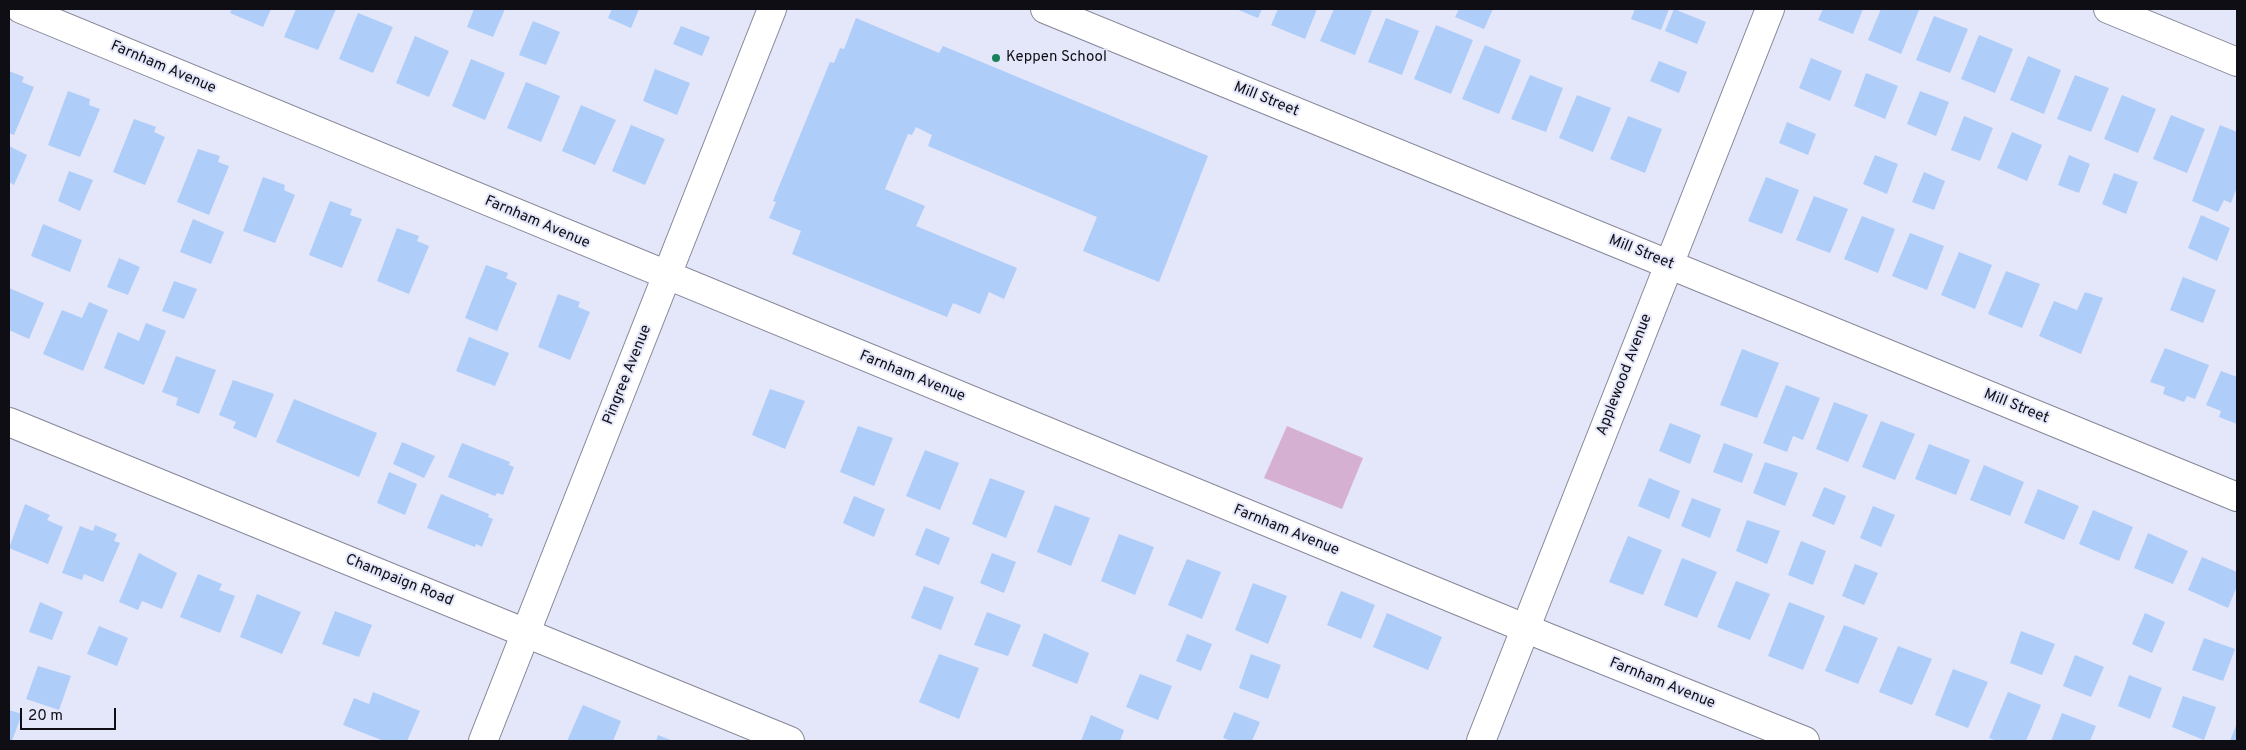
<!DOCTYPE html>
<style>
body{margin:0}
#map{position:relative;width:2246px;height:750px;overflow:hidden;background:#e4e6f9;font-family:Overpass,sans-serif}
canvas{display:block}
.frame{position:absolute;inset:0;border:10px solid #0e0e14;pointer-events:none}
.scale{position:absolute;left:20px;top:708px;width:96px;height:22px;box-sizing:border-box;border:2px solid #0e0e14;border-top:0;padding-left:6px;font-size:15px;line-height:18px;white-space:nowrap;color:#0e0e14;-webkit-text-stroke:4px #e4e6f9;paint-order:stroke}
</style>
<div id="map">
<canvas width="2246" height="750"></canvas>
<div class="frame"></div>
<div class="scale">20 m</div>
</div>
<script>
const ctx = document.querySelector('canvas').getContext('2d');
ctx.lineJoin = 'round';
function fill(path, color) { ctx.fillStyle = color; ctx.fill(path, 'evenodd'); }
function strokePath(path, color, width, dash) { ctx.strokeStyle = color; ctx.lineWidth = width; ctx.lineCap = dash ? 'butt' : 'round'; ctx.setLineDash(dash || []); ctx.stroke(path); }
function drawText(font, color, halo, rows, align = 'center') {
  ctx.font = font + ' Overpass,sans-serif'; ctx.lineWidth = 4; ctx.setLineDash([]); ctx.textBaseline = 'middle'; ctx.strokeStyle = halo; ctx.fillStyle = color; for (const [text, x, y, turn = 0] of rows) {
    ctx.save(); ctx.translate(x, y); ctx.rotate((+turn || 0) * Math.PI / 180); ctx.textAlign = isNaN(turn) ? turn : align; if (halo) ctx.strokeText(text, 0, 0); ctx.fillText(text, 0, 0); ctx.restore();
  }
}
fill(new Path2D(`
 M1287,426l76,32 -21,51 -78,-31z`), '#d6b0d3');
fill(new Path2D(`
 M232,9h39l-8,18 -33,-14z
 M296,9h40l-18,41 -34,-13z
 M474,9h31l-12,28 -26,-10z
 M612,9h27l-8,19 -23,-10z
 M1236,9h26l-4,9z
 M1278,9h39l-12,30 -34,-14z
 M1334,9h33l5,2 -17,44 -35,-14z
 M1459,9h34l-9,20 -29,-12z
 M1635,9h34l-8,21 -30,-11z
 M1674,9l32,13 -9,22 -32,-13z
 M1823,9h40l-10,25 -35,-14z
 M1881,9l38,1 -18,44 -33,-14z
 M358,13l35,14 -20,46 -34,-14z
 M1934,16l34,13 -18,44 -34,-13z
 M856,18l83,35 4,-7 265,110 -49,126 -76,-31 14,-34 -169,-71 4,-11 -16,-8 -4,8 -4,-1 -23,55 40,17 -9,20 101,42 -13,31 -15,-7 -9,22 -27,-11 -6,14 -155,-63 9,-23 -32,-13 7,-16 -3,-1 57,-139 4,1 6,-15 4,1z
 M1386,18l33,13 -17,44 -34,-13z
 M533,21l27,11 -14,33 -27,-10z
 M1436,25l37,15 -22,54 -37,-15z
 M681,26l29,11 -8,19 -29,-12z
 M1979,35l34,14 -18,44 -34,-14z
 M415,36l34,15 -20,46 -33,-14z
 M1485,45l36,15 -22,54 -37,-15z
 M2028,56l33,14 -17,44 -34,-14z
 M1811,58l31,13 -12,30 -31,-13z
 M471,59l34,14 -20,47 -33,-14z
 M1659,61l28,11 -8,21 -29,-12z
 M655,69l35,14 -13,32 -34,-14z
 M9,71l15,6 -2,5 12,5 -20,48 -5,-2z
 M1866,73l32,13 -13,33 -31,-13z
 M1530,75l33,13 -17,44 -35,-13z
 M2075,75l34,13 -18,44 -34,-13z
 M526,82l34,14 -19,46 -34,-14z
 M68,91l22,8 -1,6 11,4 -20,48 -32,-12z
 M1920,91l29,11 -13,34 -29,-12z
 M1577,95l34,13 -18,44 -34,-14z
 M2122,95l34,14 -18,44 -34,-14z
 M581,105l35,15 -21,45 -33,-14z
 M2171,115l34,14 -18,44 -34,-14z
 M1628,116l34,13 -17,44 -35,-14z
 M1964,116l29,12 -13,33 -29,-11z
 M134,119l22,8 -2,5 11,5 -20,48 -32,-13z
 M1787,122l29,12 -8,21 -29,-12z
 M631,125l34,14 -20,46 -33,-14z
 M2220,125l17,7v55l-6,16 -7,-3 -6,12 -26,-11z
 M2012,132l30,13 -15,36 -30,-13z
 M9,146l18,9 -13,30 -5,-3z
 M198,149l22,7 -2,6 11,4 -20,49 -32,-13z
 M1875,155l23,9 -11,30 -24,-10z
 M2069,155l21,9 -11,29 -21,-8z
 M69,171l24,9 -13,31 -22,-10z
 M1924,172l21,9 -11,29 -22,-8z
 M2114,173l24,9 -12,32 -24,-10z
 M263,177l22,8 -1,5 11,5 -20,48 -32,-12z
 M1766,177l33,13 -17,44 -34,-13z
 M1814,196l34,13 -18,44 -34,-13z
 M330,201l22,8 -2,6 12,4 -20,49 -33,-13z
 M2201,215l29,13 -13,33 -29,-13z
 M1862,216l33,13 -17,44 -34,-14z
 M193,219l31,13 -13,32 -31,-12z
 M43,224l39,16 -12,32 -39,-16z
 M397,228l22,8 -2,5 12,5 -20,48 -32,-13z
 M1910,233l34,13 -17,44 -35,-14z
 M1959,252l33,13 -17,44 -34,-14z
 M119,258l21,9 -12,28 -21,-8z
 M486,265l22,8 -2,5 11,5 -20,48 -32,-13z
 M2006,271l34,13 -18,44 -34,-14z
 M2183,277l33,13 -13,33 -33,-13z
 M174,281l23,8 -13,30 -22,-8z
 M9,288l35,15 -15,36 -20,-9z
 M2085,292l18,6 -22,56 -42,-18 15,-35 23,9z
 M558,294l22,8 -2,5 12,5 -20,48 -32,-13z
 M89,302l19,8 -25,61 -40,-17 19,-44 20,8z
 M146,323l20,8 -22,54 -40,-17 14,-36 21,9z
 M469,337l40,16 -14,33 -39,-15z
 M2165,348l44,17 -14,34 -8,-3 -3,6 -21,-8 2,-7 -15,-5z
 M1742,349l37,14 -22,55 -37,-13z
 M176,356l40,14 -17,44 -23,-9 2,-7 -16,-6z
 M2221,371l16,6v47l-18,-7 2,-6 -15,-6z
 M233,380l41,14 -18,44 -23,-10 3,-6 -17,-7z
 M1786,385l34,13 -17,42 -10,-4 -6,16 -24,-9z
 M770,389l35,12 -20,48 -33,-14z
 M294,399l83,34 -18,44 -83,-35z
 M1834,402l34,13 -20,47 -32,-13z
 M1881,421l34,13 -20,46 -33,-13z
 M1670,423l31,12 -11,29 -31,-13z
 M858,426l35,12 -19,48 -34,-14z
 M402,442l33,14 -11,22 -31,-14z
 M462,443l48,19 -1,3 5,2 -11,28 -6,-2 -2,3 -47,-19z
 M1724,443l29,11 -11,29 -29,-11z
 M1929,444l41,16 -14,35 -41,-16z
 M925,450l34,13 -19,47 -34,-14z
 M1765,462l33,11 -13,33 -32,-13z
 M1984,465l40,17 -14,34 -40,-16z
 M389,472l28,12 -12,31 -28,-12z
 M990,478l35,13 -19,47 -34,-14z
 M1649,478l31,13 -11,28 -31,-13z
 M1824,487l22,9 -12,29 -22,-9z
 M2038,489l41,17 -15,34 -40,-17z
 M441,494l48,20 -1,3 5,2 -11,28 -6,-3 -1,3 -48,-19z
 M854,496l31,13 -11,28 -31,-14z
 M1692,498l29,11 -11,29 -29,-12z
 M25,504l25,11 -3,5 16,7 -15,37 -39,-16z
 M1055,505l35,13 -19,48 -34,-14z
 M1873,506l22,9 -14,32 -21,-9z
 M2093,510l40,17 -14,34 -40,-17z
 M1747,520l33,11 -13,33 -31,-13z
 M95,525l22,9 -3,7 6,2 -17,39 -19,-8 -2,6 -20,-7 18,-47 13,5z
 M926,528l24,10 -11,27 -24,-10z
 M2148,533l40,18 -15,33 -39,-16z
 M1119,534l35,13 -19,48 -34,-14z
 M1628,536l34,14 -19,45 -34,-13z
 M1801,541l25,10 -13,34 -25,-10z
 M139,553l38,20 -15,36 -20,-8 -4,9 -19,-8z
 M992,553l24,9 -12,31 -24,-10z
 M2202,557l35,15v14l-9,22 -40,-18z
 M1682,558l35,14 -20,46 -33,-13z
 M1187,559l34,13 -19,47 -34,-14z
 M1855,564l23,9 -14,32 -22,-9z
 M198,574l24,10 -3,6 16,6 -15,37 -40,-16z
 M1736,581l34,13 -20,46 -33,-13z
 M1253,583l34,13 -19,48 -33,-14z
 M924,586l30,11 -13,33 -30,-12z
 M1341,591l34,14 -14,34 -34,-14z
 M257,594l44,18 -19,42 -42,-17z
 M40,602l23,10 -11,28 -23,-8z
 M1789,602l36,14 -22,54 -35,-14z
 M335,611l37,14 -13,32 -37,-13z
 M987,612l34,13 -13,31 -34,-11z
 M1387,613l55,24 -14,33 -55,-23z
 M2145,613l20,9 -13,31 -20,-9z
 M1844,625l34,13 -20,46 -33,-13z
 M99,626l29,12 -11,28 -30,-12z
 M2021,631l34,13 -13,31 -32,-12z
 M1044,633l45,20 -12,31 -45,-18z
 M1187,634l25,10 -11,27 -25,-10z
 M2204,638l31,11 -12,32 -31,-11z
 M1898,646l34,13 -20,46 -33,-13z
 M939,654l40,14 -20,51 -40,-17z
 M1251,654l30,11 -13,34 -29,-11z
 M2075,655l29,12 -13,30 -28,-11z
 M38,666l33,10 -12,34 -33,-11z
 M1953,669l35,13 -20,46 -33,-13z
 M1140,674l32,12 -14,34 -32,-13z
 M2129,675l33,13 -12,31 -32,-13z
 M373,692l47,19 -13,30h-23l-41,-16 11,-27 15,6z
 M2008,692l33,13 -15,36h-29l-8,-3z
 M2183,696l33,11 -12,33 -32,-13z
 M583,705l38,16 -8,20h-46z
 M9,710l13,4 -10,27h-3z
 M1234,712l26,10 -8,19h-20l-9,-3z
 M2062,713l34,13 -6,15h-39z
 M1091,715l33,15 -4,11h-39z
 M2237,723v18h-7z
 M658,735l15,6h-17z`), '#afcdf9');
const minor = new Path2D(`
 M21,9c593,246 1187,493 1784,732
 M1045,9l1192,488
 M2108,9l129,53
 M9,422l781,319
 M483,741l289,-732
 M1481,741l289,-732`);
strokePath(minor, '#858798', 30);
strokePath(minor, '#fff', 28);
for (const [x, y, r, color] of [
 [996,58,5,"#18805b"]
]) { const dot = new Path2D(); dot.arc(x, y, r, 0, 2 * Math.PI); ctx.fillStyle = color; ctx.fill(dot); strokePath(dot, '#e4e6f9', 2); }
drawText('15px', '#0e0e14', '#e4e6f9', [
 ["Keppen School",1006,58]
], 'left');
drawText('15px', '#0e0e14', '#e4e6f9', [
 ["Farnham Avenue",163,68,23],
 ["Mill Street",1266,100,22],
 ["Farnham Avenue",537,223,23],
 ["Mill Street",1641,253,22],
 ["Pingree Avenue",628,375,-68],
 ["Applewood Avenue",1625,375,-69],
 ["Farnham Avenue",912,377,22],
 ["Mill Street",2016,407,22],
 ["Farnham Avenue",1286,531,22],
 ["Champaign Road",399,581,22],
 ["Farnham Avenue",1662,684,22]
]);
</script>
